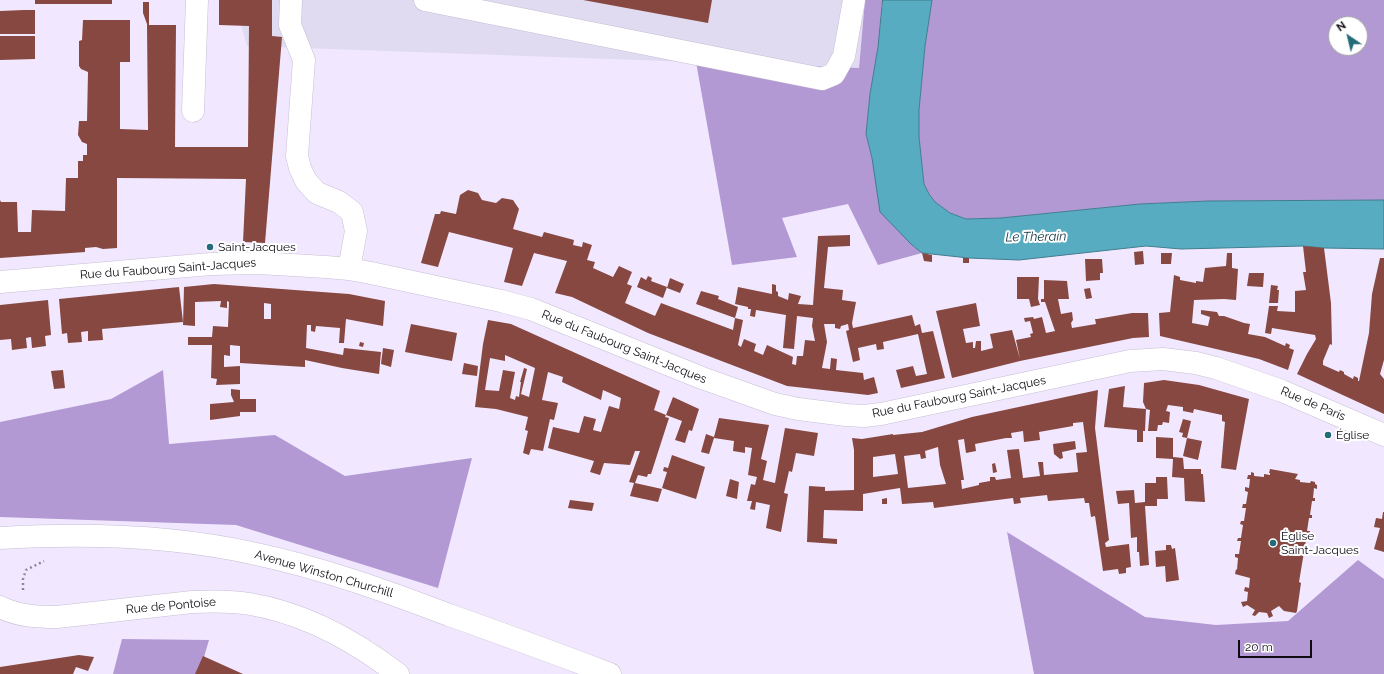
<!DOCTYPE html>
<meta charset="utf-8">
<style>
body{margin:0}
#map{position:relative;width:1384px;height:674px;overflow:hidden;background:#f1e8ff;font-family:Raleway,sans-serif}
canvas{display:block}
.north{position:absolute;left:1328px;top:16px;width:40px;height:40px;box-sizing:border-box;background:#fff;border:1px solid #9f9da0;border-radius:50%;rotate:325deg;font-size:11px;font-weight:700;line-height:16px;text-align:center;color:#0e0b12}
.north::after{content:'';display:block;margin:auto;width:14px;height:18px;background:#246c79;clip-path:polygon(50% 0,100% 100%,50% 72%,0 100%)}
.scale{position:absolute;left:1238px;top:640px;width:74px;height:18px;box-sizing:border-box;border:2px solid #0e0b12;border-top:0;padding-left:5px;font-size:12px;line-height:14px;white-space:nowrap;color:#0e0b12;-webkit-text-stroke:3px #fff;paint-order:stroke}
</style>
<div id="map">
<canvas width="1384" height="674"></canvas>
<div class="north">N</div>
<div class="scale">20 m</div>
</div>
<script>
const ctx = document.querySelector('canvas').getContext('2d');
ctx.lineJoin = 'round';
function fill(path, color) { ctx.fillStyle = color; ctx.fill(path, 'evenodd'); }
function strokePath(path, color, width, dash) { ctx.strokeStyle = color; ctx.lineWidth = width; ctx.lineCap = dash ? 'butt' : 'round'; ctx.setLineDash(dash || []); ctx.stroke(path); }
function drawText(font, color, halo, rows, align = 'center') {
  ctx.font = font + ' Raleway,sans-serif'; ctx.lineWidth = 4; ctx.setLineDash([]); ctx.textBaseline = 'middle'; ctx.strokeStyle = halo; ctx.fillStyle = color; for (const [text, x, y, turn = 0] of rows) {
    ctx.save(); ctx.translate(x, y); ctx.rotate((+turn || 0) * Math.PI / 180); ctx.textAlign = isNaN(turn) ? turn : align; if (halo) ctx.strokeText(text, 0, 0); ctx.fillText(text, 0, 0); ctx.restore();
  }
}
fill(new Path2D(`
 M234,0h631l-6,68 -612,-22z`), '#e0dbf0');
fill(new Path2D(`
 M865,0h18l-5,47 -8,47 -4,40 6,24 40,87 10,8 -44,12 -30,-61 -66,14 15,39 -65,8 -36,-203 163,6z
 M932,0h452v200l-176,1 -68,3 -139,14 -35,1 -16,-6 -15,-11 -6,-8 -5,-10 -5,-47v-27l6,-64zM1336,24h24v24h-24z
 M163,370l6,74 106,-9 70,41 127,-18 -34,130 -202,-63 -236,-8v-95l111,-23z
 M1007,532l138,85 71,8 72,-4 70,-61 26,19v95h-350z
 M122,639l87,1 -10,34h-86z`), '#b299d4');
const water = new Path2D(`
 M883,0h49l-7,46 -6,64v27l5,47 5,10 6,8 15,11 16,6 35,-1 139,-14 68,-3 176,-1v49l-60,-1 -21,-2 -122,3 -35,-3 -127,14 -50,-2 -47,-5 -10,-8 -32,-33 -8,-54 -6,-24 4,-40 8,-47z`);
fill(water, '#57acc2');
strokePath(water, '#417c8d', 1);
fill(new Path2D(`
 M35,0h77v4h-77z
 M219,0h53v36l10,1 -17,206 -22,-1 3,-63 -129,-1v70l-14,1 -7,-2 -11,1v4l-85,6v-58l1,2h16l1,30h13l1,-22 33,1 1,-33h12v-17h5v-6h4v-11l-5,-2 -4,-7 1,-14h8l1,-49 -7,-3 -2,-3v-25l3,-1 1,-20h47v42h-10v67l28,1 -1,-106 -4,-11v-11h6v23h27l-1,122h73l1,-121 -30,-1z
 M583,0h129l-4,23z
 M24,10h11v24h-35v-23z
 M0,36h35v23l-35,1z
 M468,190l10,3 4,7 14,3 6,-5 11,2 6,9 -6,20 29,8 2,-5 30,8 -1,5 9,2 1,-5 9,3 -5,15 8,2 -2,6 20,9 6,-11 13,6 -5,12 5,2 -7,17 30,13 6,-13 72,27 2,-12 -39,-14 5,-13 18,5 -1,3 20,8 -3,11 8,2 -5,25 3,2 3,-8 12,5 -2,7 9,4 4,-10 26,12 -1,7 4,1 1,-9h6l2,-16 10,1 -3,-15 1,-8 -16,-2 -3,33 -11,-1 3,-33 -30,-5 -1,7 -5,-1 1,-7h-3v-2l-13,-3 3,-17 34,7v-10l4,1v6l2,1v4l10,4 1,-7 12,3 -3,8 15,1 5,-69 32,-1v11l-22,1 -4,41 19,2 -1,10 14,2 -4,21 1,5 59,-13 3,11 5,-2 2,9 11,-2 12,47 -44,10 -5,-18 17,-4 3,10 11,-2 -9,-40 -35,8 1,7 -7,1 -1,-6 -18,4 2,12 -7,2 -7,-31 3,-1 -1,-6 -7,2 -1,3 -5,-1v-4h-11l3,18 -5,26 8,1 1,-11 6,1 -1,11 27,3 1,7 10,-3 4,16 -10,2 -81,-9 -139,-53 -76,-36 -17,-4 12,-32 -33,-8 -12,33 -18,-4 9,-34 -64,-16 -11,35 -17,-4 14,-49h5l1,-3 15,3 4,-19z
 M1303,246l21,2 7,55 1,42 -2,-1 -7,17v4l16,7 1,-2 4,2v2l9,5 1,-3 4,2v3h1l10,-48 3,-39 8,-36h4v102l-4,14 4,5v35l-87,-40 10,-20 9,-15 -1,-4 -43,-7 -1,6 -6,-1 4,-27h9l-1,5 18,1v-21l11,-1 -3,-18h3z
 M1143,251l1,13 -9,1 -1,-13z
 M922,253l10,2v7l-8,-1z
 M1161,253h11l-1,11h-10z
 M1227,253h5v15l6,1 -2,31 -12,-1 -30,1 -2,23 16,3 2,-9 -9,-3v-4l16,2 2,4h5l20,7 6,1 -2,10 17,3 20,9 1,-3 4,2 -1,3 5,2 -6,20 -29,-11 -99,-23 -1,-23 11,-1 4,-37 6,2v3l16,3v-2l7,1 2,-14 21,-2z
 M963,258h6v5h-6z
 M1085,259h17l1,14h-3v7l-14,1z
 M1249,273h15l-1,14 -16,-1z
 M648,276l4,2 -1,3 16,6 -4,11 -26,-11 4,-10 5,3z
 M1017,277h22l-1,22 2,6 -9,2 -2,-8h-12z
 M670,278l14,6 -4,9 -13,-5z
 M1044,280l23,1 2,18h-11l3,15 11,-2 1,8 -2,3 1,5 24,-4 -1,-5h2l35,-6h16l1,24 -16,1 -113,23 -68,17 -16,-67 40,-8 4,23 -17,3 3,14 7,-1v6h2l1,-7h5v10l12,-3 -3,-14 22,-4 8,29 -4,-19 15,-3 -1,-3 3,-1 -3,-12 -5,1 -1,-4 9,-1 1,2 8,-2 4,16 9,-2 -10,-29h-4v-3h3z
 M214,284l135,10 36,7 -2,25 -37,-7 -2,24h-5l1,-15 -24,-2 -1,6 -4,-1v-6h-4l-1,23 37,7 1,-7 37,4 -2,22 -37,-6 -37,-8v7l-65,-4v-17l-10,-1v11l-6,-1v12l16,-1v18l-24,1 1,-6 -6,-1 1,-33h-24v-8h24l1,-11 15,1 1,-25 -2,-1v7l-7,-1 1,-6 -26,1v24l-12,-1 1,-38zM264,303l7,1v15h-7z
 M1271,285l7,1 -1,4h2l-1,13h-9z
 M179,287l4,35 -81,7 1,11 -15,1v-10l-7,1 1,10 -14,1 -1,-10 -5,1 -3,-35z
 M1090,288l2,10 -6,1 -2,-10z
 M48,300l3,35 -6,1 1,10 -14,2 -1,-11 -5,1 1,10 -15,2 -1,-11 -11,1v-35z
 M488,320l23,4 149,67 -6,19 12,5 -1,2 4,1 -18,56h-3l-1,3 -9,-2 -3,8 27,6 -4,13 -28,-6 4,-13 -5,-1 11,-31h-5l-5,14 -26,-2 -4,12 -10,-3 4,-11 -46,-13 5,-21 26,6 5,-17 12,3 -3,11 8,2 8,-26 10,3 2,-11 -18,-8 -2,10 -39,-18 1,-5 -15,-5 -6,28 16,3 -4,17 -4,-1 -7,32 -12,-2 -2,6 -6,-2 5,-22 -3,-1 3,-13 -32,-8 -21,-2 8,-63zM505,355l30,13 -6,29 -8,-3 6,-25 -3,-1 -4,14h1l-2,15 -3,-1 -1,4 -5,-2 5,-26 -12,-2 -4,21 -14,-1 5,-32 15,3z
 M411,324l46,9 -5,28 -47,-9z
 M360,342l4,1 -1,4 -4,-1z
 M383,348l11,2 -3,17 -10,-3z
 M464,363l14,3 -1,10 -15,-2z
 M63,370l2,18 -11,1 -3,-18z
 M1164,380l35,5 50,14 -13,71 -15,-2 4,-46 -3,-1v-6l-28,-6 -1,4 -10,-2v-4l-15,-2 -2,6 4,1 -1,11 -6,-1 -1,3h-4l-1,6h-9l2,-21 -4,-1 -1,22h-2v11h-6v-12l-33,-3 5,-38 16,-3 -2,21 23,2 -3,-7 1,-19z
 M231,389l9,1v9h16v13h-16v4l-30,4v-16l24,-2 -3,-7z
 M1098,390l-3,38 14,112 -4,3 1,4 23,-3 2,23 -5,1v5l-7,1 -1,-5 -15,2 -8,-55 -4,1 -2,-14h-4l-1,-5 -36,3 -1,-6 -27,3 1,5 -7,1 -1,-6 -79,10 -1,-6 -31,2 -2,-16 -19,3 -18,3v17l-39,-1 -1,28 14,1v5l-30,-2 2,-56 16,1v4l29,-1v-40l-2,-12 10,1 31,-5v1l29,-3 50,-15zM1083,422l4,30 -11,1 2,19 -34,3 -1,-13h-5l2,14 -17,2 -4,-29 -12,1 4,28 -15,2 -1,-3h-5v4l-11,2v2l-17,4 -1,-9h3l-6,-40 6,-1 2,14 10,-2 -1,-7 31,-6h6l-1,-5 12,-2 1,11 16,-2 -1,-8 34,-6v-3zM938,447l2,18 6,19 -38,4 -4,-32 16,-2 1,5 5,-1 -1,-7zM895,454l3,20 -25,3v-20z
 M673,397l26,12 -7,22 -3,-1 -4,13 -10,-3 7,-19 -16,-6z
 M719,418l50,7 -8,34 6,2 -4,19 12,3 10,-55 33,5 -4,23 -18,-3 -4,19 -3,-1 -5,22 4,1 -7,38 -15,-4 4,-23 -14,-3 -1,8 -5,-1 2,-8h-5l4,-17 4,1 2,-8 -9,-2 4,-27 -7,-1v6l-12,-2 1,-10 -20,-3 -5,16 -8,-2 5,-18 8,3z
 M1183,419l8,2 -4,17 -5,-1 1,-4 -4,-1z
 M1156,437l17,1v19l10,1 1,11h17v5h2l2,28 -20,-1 -1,-23 -12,-1 1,-18 -17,-1z
 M1187,438l15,3 -4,19 -15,-4z
 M1075,441l1,8 -14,3 1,6 -3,1 -6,-5 -1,-10z
 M672,455l33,12 -9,32 -34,-11 5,-16 -4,-1 1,-4 4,1z
 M995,463l2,9 -4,1 -1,-9z
 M1270,469l28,5 -3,5 5,1v2l10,1 1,-2 4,1v2l2,1v4l-3,-1 -1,10h2v3h-3l-2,14h2v3h-3l-2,13h3v4l-3,-1 -8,48 2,1 -4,28 -1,2 -12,-2 -5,-5 -8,5 2,5 -4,2 -2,-5 -8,-1 -4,4 -3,-1 3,-5 -8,-5 -4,2 -2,-5 6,-1 1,-9 -4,-1 1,-4 4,1 1,-10 -15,-4 1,-5 1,1 1,-12 -3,-1v-3h4l2,-13h-4l1,-3h3l2,-13 -3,-1 1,-3h3l2,-13h-4l1,-4h3l2,-12 -3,-1v-4l4,1 1,-9h-3l1,-4h3v-3l3,1v3l10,1v-3l6,1v-2h-1z
 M1156,477h11l1,22h-11v7h-12l4,59 -9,1 -1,-14h-2v-15l-6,1 -2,-35 -11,1 -2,-13 18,-1 1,13 10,-1v-19h11z
 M730,479l9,3 -2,17 -11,-3z
 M887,498v6h-5v-5z
 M570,500l24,3 -2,8 -24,-3z
 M1383,512h1v40l-10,-3 6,-21 -6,-1 2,-9 6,1z
 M1166,545h5l1,4 3,-1 4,32 -13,2 -1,-16 -9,1 -1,-16 11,-1z
 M79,655l15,2 -6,14 -12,-4 -3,7h-73v-7z
 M203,656l40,18h-48z`), '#874841');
const minor = new Path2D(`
 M291,0l-1,25 14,35 -7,96 3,12 6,13 11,12 22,9 13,10 4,19 -7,38
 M425,0l397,79 12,-5 10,-18 10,-56
 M193,111l4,-111
 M0,282l211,-18 47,-1 68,4 23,2 22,4 130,28 30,8 171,69 73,26 23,5 48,6 18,1 17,-2 249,-53 33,-2 33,4 20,5 66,23 102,44
 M0,607c18,9 37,10 57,10l135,-15c19,-1 39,-1 58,2 54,9 105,37 148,70`);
const major = new Path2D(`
 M0,538c85,-5 173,-3 256,16 66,14 130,37 193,61 54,19 108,39 161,59`);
strokePath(minor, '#c7bed4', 23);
strokePath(major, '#c7bed4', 23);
strokePath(new Path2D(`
 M23,590v-11l3,-9 18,-9`), '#8c8696', 2.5, [2, 3]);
strokePath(minor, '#fff', 22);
strokePath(major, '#fff', 22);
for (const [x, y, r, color] of [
 [210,247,4,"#246c79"],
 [1328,435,4,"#246c79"],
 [1273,543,4,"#246c79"]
]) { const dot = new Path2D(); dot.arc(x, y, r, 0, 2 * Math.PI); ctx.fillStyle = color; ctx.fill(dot); strokePath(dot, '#fff', 1.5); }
drawText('12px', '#0e0b12', '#fff', [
 ["Saint-Jacques",218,247],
 ["Église",1336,435],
 ["Église",1281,536],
 ["Saint-Jacques",1281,550]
], 'left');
drawText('12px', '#0e0b12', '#fff', [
 ["Rue du Faubourg Saint-Jacques",168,269,-4],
 ["Rue du Faubourg Saint-Jacques",624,347,22],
 ["Rue du Faubourg Saint-Jacques",959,397,-11],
 ["Rue de Paris",1313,404,23],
 ["Avenue Winston Churchill",324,574,16],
 ["Rue de Pontoise",171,606,-5]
]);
drawText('italic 13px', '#0f3842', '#fff', [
 ["Le Thérain",1036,237,-1]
]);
</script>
